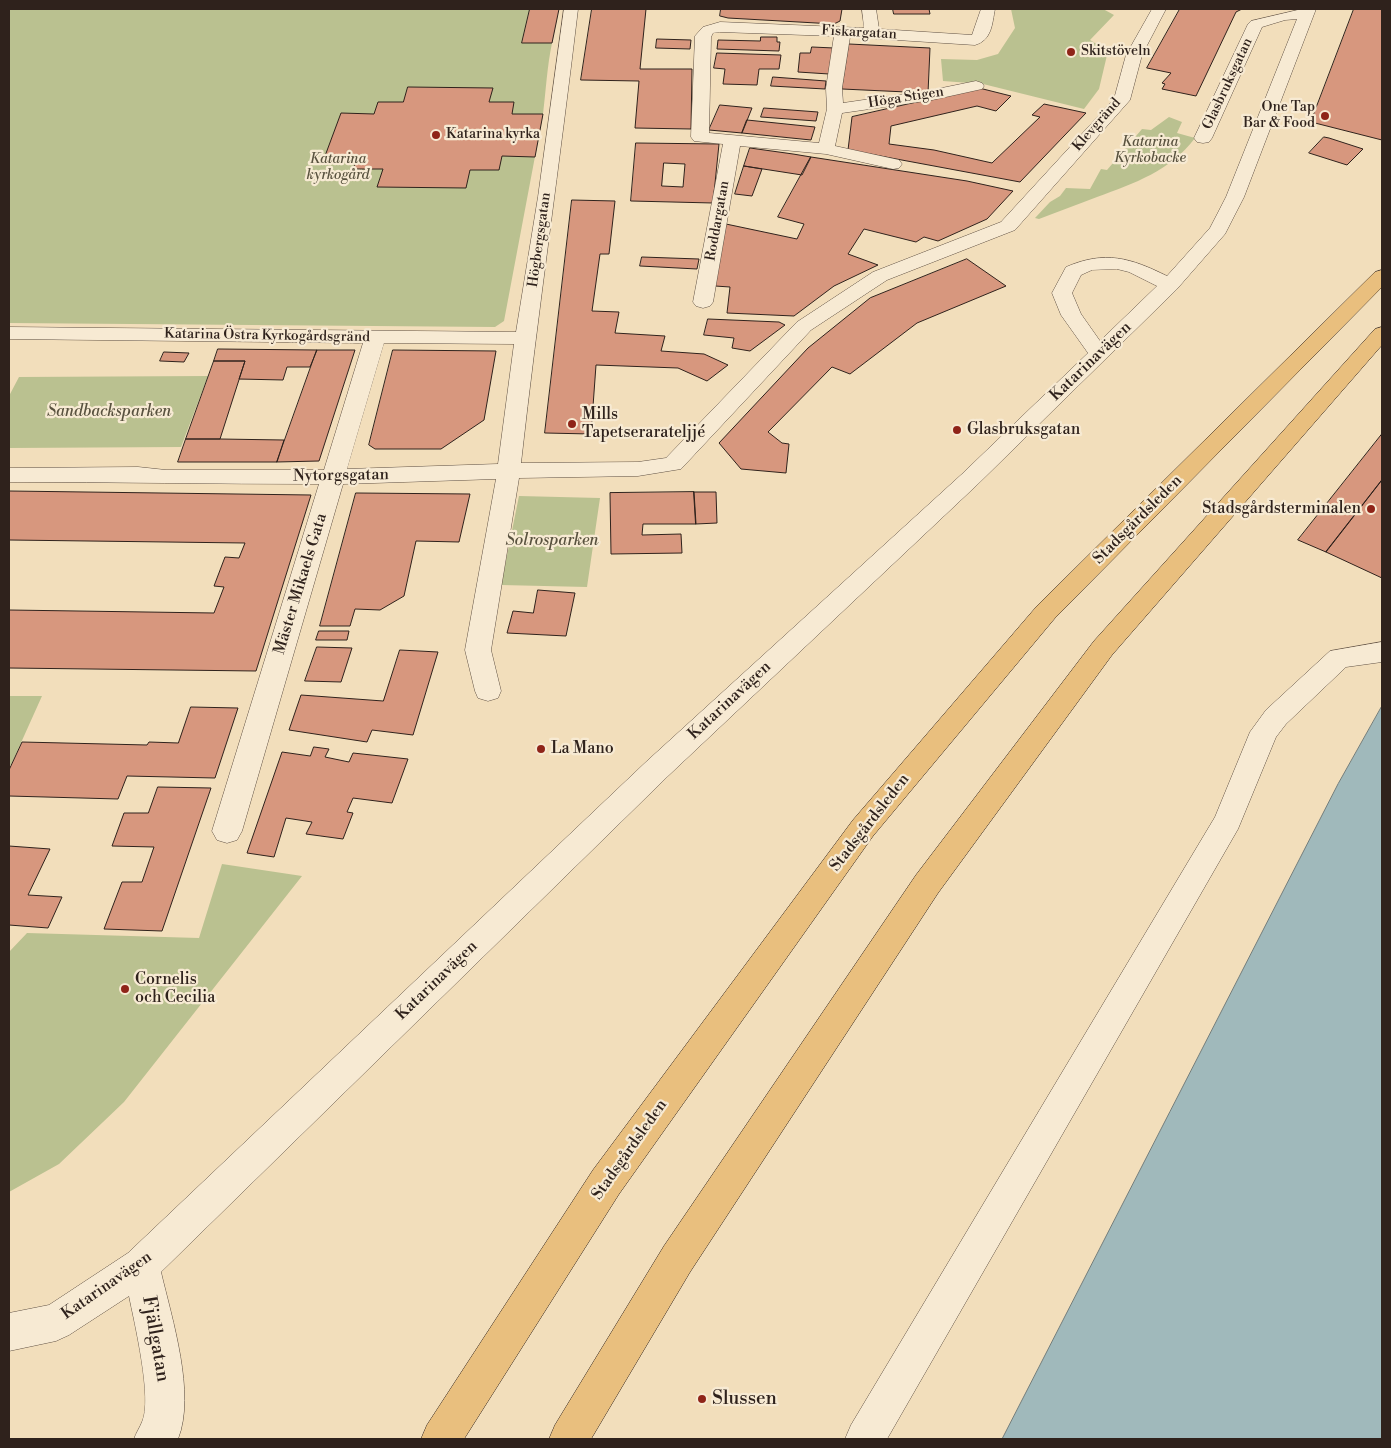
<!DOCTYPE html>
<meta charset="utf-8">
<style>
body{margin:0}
#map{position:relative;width:1391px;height:1448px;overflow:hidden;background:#f2debb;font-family:"Libre Bodoni",serif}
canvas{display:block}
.frame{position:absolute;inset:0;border:10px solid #2f221c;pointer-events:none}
</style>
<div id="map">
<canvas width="1391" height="1448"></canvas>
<div class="frame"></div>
</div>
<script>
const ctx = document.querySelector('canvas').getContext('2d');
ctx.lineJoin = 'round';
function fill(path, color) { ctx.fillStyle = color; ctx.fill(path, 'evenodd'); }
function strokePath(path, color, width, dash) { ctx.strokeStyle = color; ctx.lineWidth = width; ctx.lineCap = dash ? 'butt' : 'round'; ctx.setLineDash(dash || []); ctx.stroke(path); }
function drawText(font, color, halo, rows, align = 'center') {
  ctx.font = font + ' "Libre Bodoni",serif'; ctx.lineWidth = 4.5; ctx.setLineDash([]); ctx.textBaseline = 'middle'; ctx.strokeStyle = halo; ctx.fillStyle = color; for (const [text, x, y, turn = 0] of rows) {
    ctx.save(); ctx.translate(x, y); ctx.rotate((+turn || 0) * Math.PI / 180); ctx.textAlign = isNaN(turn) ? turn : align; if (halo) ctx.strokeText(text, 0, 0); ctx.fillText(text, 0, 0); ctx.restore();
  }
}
fill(new Path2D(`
 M9,9h521l-8,34h30c-5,24 -6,47 -9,71l-39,207 -9,6 -486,-4z
 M1011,9h92l11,6 -24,25 18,11 -9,38 -15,20 -101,-25 -40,-3 -2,-22 36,1 21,-6 17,-26z
 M1169,117l13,5 -5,11 18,5c-25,33 -60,45 -98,59 -19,7 -39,15 -58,22l-4,-1 15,-16 10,-6 6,-8 24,1 11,-20 6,1 35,-41 9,1z
 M208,376l-27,71 -172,1v-52l10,-19z
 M519,496l81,2 -13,89 -86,-2z
 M9,696h33l-31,69h-2z
 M222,864l80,12 -178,226 -65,62 -50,28v-240l18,-19 172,5z`), '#bac190');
const water = new Path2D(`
 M1382,706v733h-380l336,-655z`);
fill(water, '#a0b9bb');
strokePath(water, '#737d7b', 1);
const building = new Path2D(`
 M530,9h29l-7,34h-30z
 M592,9h54l-6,60h52l-1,60 -56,-1 4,-47 -58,-1z
 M721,9h121l-2,12 -6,3 -106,-6 -8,-2z
 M893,9h36l1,5h-36z
 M1180,9h62l-6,3 -40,84 -34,-7 3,-5 -3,-1 9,-10 -24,-5z
 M1354,9h28v131l-71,-18z
 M761,37h16v5h3l-1,9 -62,-2 1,-9 42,1z
 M657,39l34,1 -1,9 -34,-1z
 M849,44l81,4 -2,45 -86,-4z
 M812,47l22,1 -5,26 -31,-2 2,-19h10z
 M717,53l64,2 -2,14h-20l-2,16 -34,-1 2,-15 -11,-1z
 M773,77l53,4 -1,8 -54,-3z
 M408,87l85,1 -4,14h25l-2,12h31l-8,43 -33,-1 -3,14h-29l-4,18 -89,-1 6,-18h-30l5,-13h-33l16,-43 33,1 4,-12h25z
 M979,88l32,8 -15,15 -19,-5 -86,20 -2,18 45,6 58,13 48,-46 -8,-2 12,-11 42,9 -66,69 -172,-32 4,-33z
 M720,105l32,3 -10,25 -33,-3z
 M764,108l54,4 -2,9 -55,-4z
 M747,120l68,7 -4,13 -69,-7z
 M1324,137l5,1 34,11 -16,16 -38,-12z
 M636,143l83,1 -6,59 -82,-2zM664,163l21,1 -2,23 -21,-1z
 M750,148l43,6 18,3 -9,18 -58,-9z
 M811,157l156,24 46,10 -26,28 -49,22 -14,-4 -8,5 -52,-13 -16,25 30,11 -44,21 -40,30 -67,-3 3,-26 -15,-1 11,-62 71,15 7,-15 -26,-7z
 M744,166l18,3 -10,27 -17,-2z
 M572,200l43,1 -6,53h-9l-8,57 27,1 -4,21 50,3 -4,15 43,3 24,11 -21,16 -29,-13 -82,-3 -5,69 -46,-1z
 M642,257l57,2 -2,10 -57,-3z
 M967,259l39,27 -89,37 -67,51 -18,-7 -64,65 14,11 7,1 -3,29 -45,-4 -22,-26 89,-95 62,-50z
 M708,319l71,3 6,3 -35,26 -18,-3 2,-10 -30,-3z
 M218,349l99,1 -7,17h-23l-4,13 -44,-1 6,-18h-31z
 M317,350h38l-36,111 -42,1z
 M393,350l103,1 -12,69 -43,29h-66l-6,-4z
 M164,352l25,1 -5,9 -24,-1z
 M214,361h31l-25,78h-34z
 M1382,434v46l-56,72 -28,-12z
 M186,439h34l64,1 -7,22h-99z
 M1382,480v98l-56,-26z
 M9,491l302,4 -55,176 -247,-3v-58l205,3 10,-26 -10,-1 11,-29 14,1 6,-15 -236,-3z
 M694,492l2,32h-53l-1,11 39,-1 1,19 -71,1 -1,-61z
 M694,492h22l1,31 -21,1z
 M356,493l114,1 -11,48 -43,-1 -12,55 -24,14 -25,-1 -5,17h-30z
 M538,590l37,3 -9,43 -59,-3 6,-22 20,2z
 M319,631h30l-2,9h-31z
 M317,647l35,1 -11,34 -36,-1z
 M400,650l38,2 -25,83 -41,-5 -5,12 -78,-12 12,-35 82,6z
 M191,707l47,1 -23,70 -88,-2 -9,23 -109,-3v-26l13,-28 125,3 2,-3 29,1z
 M314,747l15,2 -4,8 24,5 4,-9 55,6 -16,44 -39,-5 -6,14 6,1 -10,26 -37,-5 6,-12 -26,-4 -12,39 -27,-4 35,-101 28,4z
 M158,787l53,1 -49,143 -58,-2 18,-47h20l12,-35 -42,-1 12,-33h24z
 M9,846l41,3 -22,46 34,2 -14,31 -39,-3z`);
fill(building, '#d7977e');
strokePath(building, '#2f221c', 1);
const minor = new Path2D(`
 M564,9h14c-18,152 -40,303 -57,454l117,-1 28,-4 131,-136 76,-50 128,-50 113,-123 12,-44 26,-46h14l-24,46 -12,45 -115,130 -128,50 -76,50 -130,139 -43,7 -119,2 -28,172 10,41 -3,7 -10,3 -10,-3 -3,-7 -10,-41 31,-171 -153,5 -101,347 -5,9 -10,3 -10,-3 -5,-9 107,-347c-103,0 -206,-2 -310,-2v-14l129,-1 28,3h158l39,-127 -354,-4v-12l507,5 22,-135zM384,343l130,1 -16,120 -151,5z
 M862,9h14l3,20 93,6 9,-26h14c-3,15 -3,31 -20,36l-125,-8 -8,51 1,15 89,-13 44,-9 6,2 2,3 -2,3 -50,11 -90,13 -7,33 64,14 3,4 -3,4 -6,1 -67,-15 -86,-8 -27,156 -3,4 -7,2 -7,-2 -3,-4 30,-158 -29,-3 -3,-4 4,-101 8,-9 17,-5 144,6zM720,32l114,4 -8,52 1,21 -8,34 -110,-10 2,-96 2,-4z
 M1302,9h14l-72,188 -19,37 -48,55 -199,195 -311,293 -506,495c11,47 35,122 17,167h-44c2,-6 6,-12 8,-17 11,-22 -8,-101 -13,-126l-60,39 -13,6 -47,10v-38l40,-8 79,-52 519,-492 315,-287 126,-121 -27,-38 -9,-22 14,-26c39,-17 65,-9 101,9l43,-48 16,-31 71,-178 -12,1 -23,7 -50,111 -3,4 -6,1 -6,-1 -3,-4 54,-114 3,-3zM1117,269l12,3 28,14 -57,55 -19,-27 -9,-21 9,-18 11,-5z
 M1382,642v20l-36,5 -60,57 -10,13 -38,92 -351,610h-42l6,-14 364,-608 35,-85 16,-22 64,-59z`);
const major = new Path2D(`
 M1382,270v17l-327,331 -182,218 -254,358 -155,245h-43l6,-14 166,-255 260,-350 184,-214 338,-334z
 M1382,327v18l-270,310 -174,238 -248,379 -99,167h-42l6,-14 109,-179 252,-371 178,-234 281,-312z`);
strokePath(minor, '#605144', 1);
strokePath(major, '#2f221c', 1);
fill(minor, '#f7ead3');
fill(major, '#e9bf7e');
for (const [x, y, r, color] of [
 [1071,52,5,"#8f2418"],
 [1325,116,5,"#8f2418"],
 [436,135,5,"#8f2418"],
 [572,424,5,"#8f2418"],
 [957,430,5,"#8f2418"],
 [1371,509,5,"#8f2418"],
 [541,749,5,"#8f2418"],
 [125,989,5,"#8f2418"],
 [702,1399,5,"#8f2418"]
]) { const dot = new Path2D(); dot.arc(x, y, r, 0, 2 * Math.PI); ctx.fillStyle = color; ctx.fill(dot); strokePath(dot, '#f7ead3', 2); }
drawText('14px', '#2f221c', '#f7ead3', [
 ["Fiskargatan",859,33,3],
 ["Glasbruksgatan",1228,84,-65],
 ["Höga Stigen",906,98,-9],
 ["Klevgränd",1097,125,-49],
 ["Roddargatan",718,221,-80],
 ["Högbergsgatan",540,240,-82],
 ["Katarina Östra Kyrkogårdsgränd",267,336,1]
]);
drawText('14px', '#2f221c', '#f7ead3', [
 ["Skitstöveln",1081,52],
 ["One Tap",1315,108,"right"],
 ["Bar & Food",1315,124,"right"],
 ["Katarina kyrka",446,135]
], 'left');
drawText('italic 14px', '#59523f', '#f7ead3', [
 ["Katarina",1150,143],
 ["Kyrkobacke",1150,159],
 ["Katarina",338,160],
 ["kyrkogård",338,176]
]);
drawText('16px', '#2f221c', '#f7ead3', [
 ["Katarinavägen",1091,362,-44],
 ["Nytorgsgatan",341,476,-1],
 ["Stadsgårdsleden",1138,520,-45],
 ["Mäster Mikaels Gata",301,584,-73],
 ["Katarinavägen",730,701,-43],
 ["Stadsgårdsleden",870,823,-52],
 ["Katarinavägen",437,981,-44],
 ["Stadsgårdsleden",630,1150,-55],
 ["Katarinavägen",107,1286,-35]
]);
drawText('italic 16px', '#59523f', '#f7ead3', [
 ["Sandbacksparken",109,412],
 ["Solrosparken",552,541]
]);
drawText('16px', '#2f221c', '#f7ead3', [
 ["Mills",582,415],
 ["Tapetserarateljjé",582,433],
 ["Glasbruksgatan",967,430],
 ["Stadsgårdsterminalen",1361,509,"right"],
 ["La Mano",551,749],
 ["Cornelis",135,980],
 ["och Cecilia",135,998]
], 'left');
drawText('19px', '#2f221c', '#f7ead3', [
 ["Fjällgatan",155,1339,80]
]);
drawText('19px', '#2f221c', '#f7ead3', [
 ["Slussen",712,1399]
], 'left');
</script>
